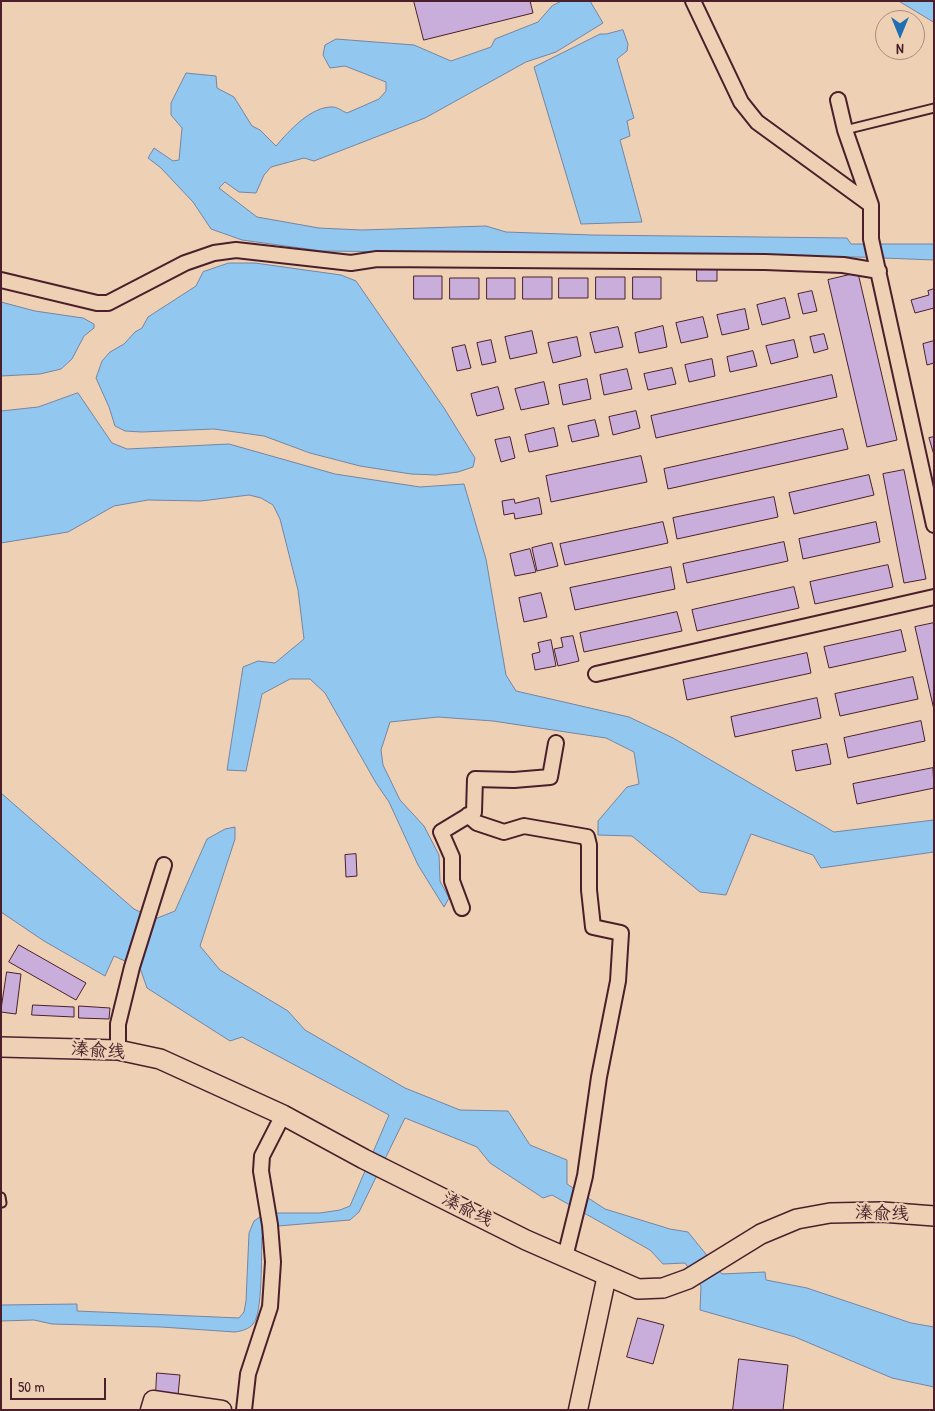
<!DOCTYPE html>
<meta charset="utf-8">
<style>
body{margin:0}
#map{position:relative;width:935px;height:1411px;overflow:hidden;background:#eed1b5;font-family:"Patrick Hand",sans-serif}
canvas{display:block}
.frame{position:absolute;inset:0;border:2px solid #4a1f2b;pointer-events:none}
.north{position:absolute;left:875px;top:10px;width:50px;height:50px;box-sizing:border-box;background:#eed1b5;border:1px solid #ac8a7e;border-radius:50%;rotate:180deg;font-size:14px;font-weight:700;line-height:20px;text-align:center;color:#4a1f2b}
.north::after{content:'';display:block;margin:auto;width:18px;height:22px;background:#1f6fb2;clip-path:polygon(50% 0,100% 100%,50% 72%,0 100%)}
.scale{position:absolute;left:10px;top:1378px;width:96px;height:22px;box-sizing:border-box;border:2px solid #4a1f2b;border-top:0;padding-left:6px;font-size:15px;line-height:18px;white-space:nowrap;color:#4a1f2b;-webkit-text-stroke:4px #eed1b5;paint-order:stroke}
</style>
<div id="map">
<canvas width="935" height="1411"></canvas>
<div class="frame"></div>
<div class="north">N</div>
<div class="scale">50 m</div>
</div>
<script>
const ctx = document.querySelector('canvas').getContext('2d');
ctx.lineJoin = 'round';
function fill(path, color) { ctx.fillStyle = color; ctx.fill(path, 'evenodd'); }
function strokePath(path, color, width, dash) { ctx.strokeStyle = color; ctx.lineWidth = width; ctx.lineCap = dash ? 'butt' : 'round'; ctx.setLineDash(dash || []); ctx.stroke(path); }
function drawText(font, color, halo, rows, align = 'center') {
  ctx.font = font + ' "Patrick Hand","LXGW WenKai TC",sans-serif'; ctx.lineWidth = 4.5; ctx.setLineDash([]); ctx.textBaseline = 'middle'; ctx.strokeStyle = halo; ctx.fillStyle = color; for (const [text, x, y, turn = 0] of rows) {
    ctx.save(); ctx.translate(x, y); ctx.rotate((+turn || 0) * Math.PI / 180); ctx.textAlign = isNaN(turn) ? turn : align; if (halo) ctx.strokeText(text, 0, 0); ctx.fillText(text, 0, 0); ctx.restore();
  }
}
const water = new Path2D(`
 M562,1h28l13,22 -47,29 -30,10 -101,56 -111,43 -10,-3 -33,9 -7,8 -8,18 -17,-1 -14,-10 -6,6 38,29 62,11 43,2 124,-4 20,6 86,3 255,3 4,6h83v16l-77,-3 -535,-6 -80,-11 -31,-11 -18,-27 -32,-34 -13,-10 6,-10 19,13 6,-1 3,-32 -11,-13v-12l15,-30 30,3 1,12 17,9 18,29 8,4 16,16c13,-15 35,-40 57,-39 4,0 9,4 14,6l32,-14 7,-8v-9l-41,-16 -15,2 -7,-13 2,-10 11,-6 78,6 37,16 40,-14 4,-8 43,-17 14,-16z
 M899,1h35v21z
 M623,30l5,14 -1,7 -10,8 17,59 -7,3 3,15 -10,4 22,82 -61,2 -47,-157 66,-33h6z
 M229,263h26l86,12 15,6 88,127 31,50 -2,9 -15,5 -22,3 -25,-1 -51,-8 -50,-13 -46,-17 -50,-7 -72,3 -17,-1 -10,-5 -6,-19 -13,-29 6,-17 8,-9 14,-8 11,-12 7,-4 6,-11 48,-31 7,-14z
 M1,302l34,9 48,7 11,6v4l-10,8 -12,23 -11,10 -21,5 -39,2z
 M78,393l34,50 15,6 102,-5 106,30 85,13 44,-3 22,75 20,116 10,16 113,26 44,21 161,94 100,-12v32l-113,16 -8,-13 -62,-21 -25,61 -26,-3 -68,-56 -34,-1v-14l29,-34 12,-3 -5,-32 -28,-14 -113,-17 -55,-4 -48,5 -9,28 2,15 17,35 24,26 15,29 1,26 9,17 -5,9 -26,-42 -29,-63 -13,-19 -51,-90 -15,-14h-20l-28,15 -16,77 -19,-1 16,-103 15,-6 17,2 29,-24 -6,-49 -18,-71 -7,-14 -12,-7 -12,-3 -48,6 -53,-1 -34,6 -46,26 -67,11v-132l37,-4z
 M1,793l133,116 21,10 20,-8 32,-72 18,-10 10,-2v12l-35,107 20,24 68,41 17,19 100,58 55,22 48,1 22,34 37,15v24l38,25 65,20 18,3 34,42 43,-2 1,8 41,8 104,35 23,4v60l-42,-9 -97,-41 -95,-27 1,-24 -16,-23 -22,1 -13,-14 -98,-55 -9,3 -53,-35 -13,-16 -72,-29 -46,94 -9,8 -72,6 -12,3 -4,8c-1,16 1,77 -9,87 -4,5 -11,7 -18,8l-74,-5 -109,-3 -18,-4 -33,1v-16l76,-1v7l162,7 5,-6 2,-11 3,-68 5,-12 9,-6 14,-2h43l20,-3 10,-4 39,-91 -147,-78 -12,4 -83,-53 -7,-20 -26,-12 -9,20 -61,-35 -43,-29z`);
fill(water, '#92c7f0');
strokePath(water, '#7584a1', 1);
const building = new Path2D(`
 M414,1h116l3,12 -109,27z
 M697,267h20v14h-20z
 M858,273l39,167 -30,7 -39,-167z
 M414,276h28v23h-28z
 M523,277h29v22h-29z
 M596,277h29v22h-29z
 M633,277h28v22h-28z
 M450,278h29v21h-29z
 M487,278h28v21h-28z
 M559,278h29v20h-29z
 M934,289v19l-19,5 -4,-13 18,-5 -1,-4z
 M812,291l5,20 -14,3 -5,-20z
 M785,298l5,20 -28,7 -5,-20z
 M745,309l4,20 -27,6 -5,-20z
 M703,317l5,20 -27,6 -5,-20z
 M663,326l4,21 -28,6 -4,-20z
 M618,327l5,20 -28,6 -5,-20z
 M532,331l5,22 -27,6 -5,-22z
 M824,334l4,15 -14,4 -4,-16z
 M577,337l4,19 -28,7 -5,-20z
 M491,340l5,22 -14,3 -5,-22z
 M794,340l4,17 -27,7 -5,-18z
 M934,341v22l-7,2 -4,-21z
 M465,345l6,23 -14,3 -5,-23z
 M753,351l4,15 -27,6 -3,-15z
 M712,359l3,17 -26,6 -4,-17z
 M672,368l4,16 -28,6 -4,-16z
 M627,369l5,20 -28,6 -4,-20z
 M832,375l5,22 -181,41 -5,-22z
 M587,379l4,20 -28,6 -4,-20z
 M544,382l5,22 -28,6 -6,-21z
 M498,387l6,22 -27,7 -6,-22z
 M636,411l4,17 -27,7 -4,-18z
 M595,420l4,16 -27,6 -4,-16z
 M554,428l4,18 -29,6 -4,-17z
 M843,429l5,20 -180,40 -4,-20z
 M510,437l5,21 -14,4 -6,-22z
 M934,437v18l-5,-17z
 M641,456l6,26 -96,20 -5,-26z
 M904,470l22,109 -22,4 -21,-109z
 M869,475l5,20 -80,19 -5,-21z
 M774,497l4,20 -101,22 -4,-21z
 M539,498l3,16 -27,5 -1,-6 -10,2 -2,-14 12,-2 1,4z
 M663,522l5,21 -103,22 -5,-21z
 M876,522l4,20 -77,17 -4,-20z
 M784,542l4,19 -101,22 -4,-19z
 M552,543l6,23 -21,5 -5,-23z
 M530,549l6,23 -21,4 -5,-22z
 M888,565l5,22 -78,17 -5,-22z
 M671,567l4,22 -100,21 -5,-22z
 M794,587l5,21 -102,23 -5,-21z
 M541,593l6,24 -23,5 -5,-24z
 M677,612l5,19 -98,21 -4,-19z
 M934,623v87l-19,-83z
 M901,630l5,21 -77,17 -5,-21z
 M573,636l6,25 -21,5 -4,-17 9,-2 -2,-9z
 M551,640l5,26 -21,4 -3,-16 8,-2 -2,-9z
 M807,653l4,20 -124,27 -4,-20z
 M913,677l5,22 -78,17 -5,-22z
 M817,698l4,20 -86,19 -4,-20z
 M921,721l4,20 -77,17 -4,-20z
 M827,744l4,20 -35,7 -4,-20z
 M933,768l1,20 -77,16 -4,-20z
 M356,854l1,22 -11,1 -1,-22z
 M19,945l67,38 -10,17 -67,-38z
 M7,972l14,2 -5,40 -15,-2z
 M33,1005l41,2v10l-42,-2z
 M79,1006l31,2 -1,11 -30,-1z
 M638,1318l26,7 -11,39 -26,-7z
 M739,1359l49,6 -5,45h-50z
 M157,1373l23,2 -2,20 -22,-1z`);
fill(building, '#c9aedb');
strokePath(building, '#4a1f2b', 1);
const service = new Path2D(`
 M845,130l89,-22
 M1,1197l1,6`);
const minor = new Path2D(`
 M693,1l48,101 16,20 114,83
 M838,100l7,30 26,75v34l63,286
 M1,280l96,23h11l77,-40 29,-10 22,-3 115,13 26,-4 388,3 78,3 36,6
 M596,674l338,-77
 M468,815l9,8 27,9 20,-6 63,11 2,8v45l4,37 28,6 -3,48 -19,96 -14,99 -20,81
 M462,908l-10,-27v-24l-11,-25 33,-20 1,-33 39,1 36,-3 6,-34
 M118,1050v-26l14,-57 32,-102
 M244,1410l4,-36 22,-67 3,-45 -3,-37 -9,-54 1,-15 21,-41`);
const tertiary = new Path2D(`
 M150,1410l3,-10 69,10
 M578,1410l29,-135`);
const secondary = new Path2D(`
 M1,1047l117,3 42,9 123,56 81,44 162,81 112,49 25,-1 25,-9 73,-45 36,-15 33,-6 52,-1 52,4`);
strokePath(service, '#4a1f2b', 11);
strokePath(minor, '#4a1f2b', 18);
strokePath(tertiary, '#4a1f2b', 21);
strokePath(secondary, '#4a1f2b', 22);
strokePath(service, '#eed1b5', 7);
strokePath(minor, '#eed1b5', 14);
strokePath(tertiary, '#eed1b5', 18);
strokePath(secondary, '#eed1b5', 19);
drawText('18px', '#4a1f2b', '#eed1b5', [
 ["溱俞线",98,1051,4],
 ["溱俞线",467,1210,26],
 ["溱俞线",882,1214,2]
]);
</script>
